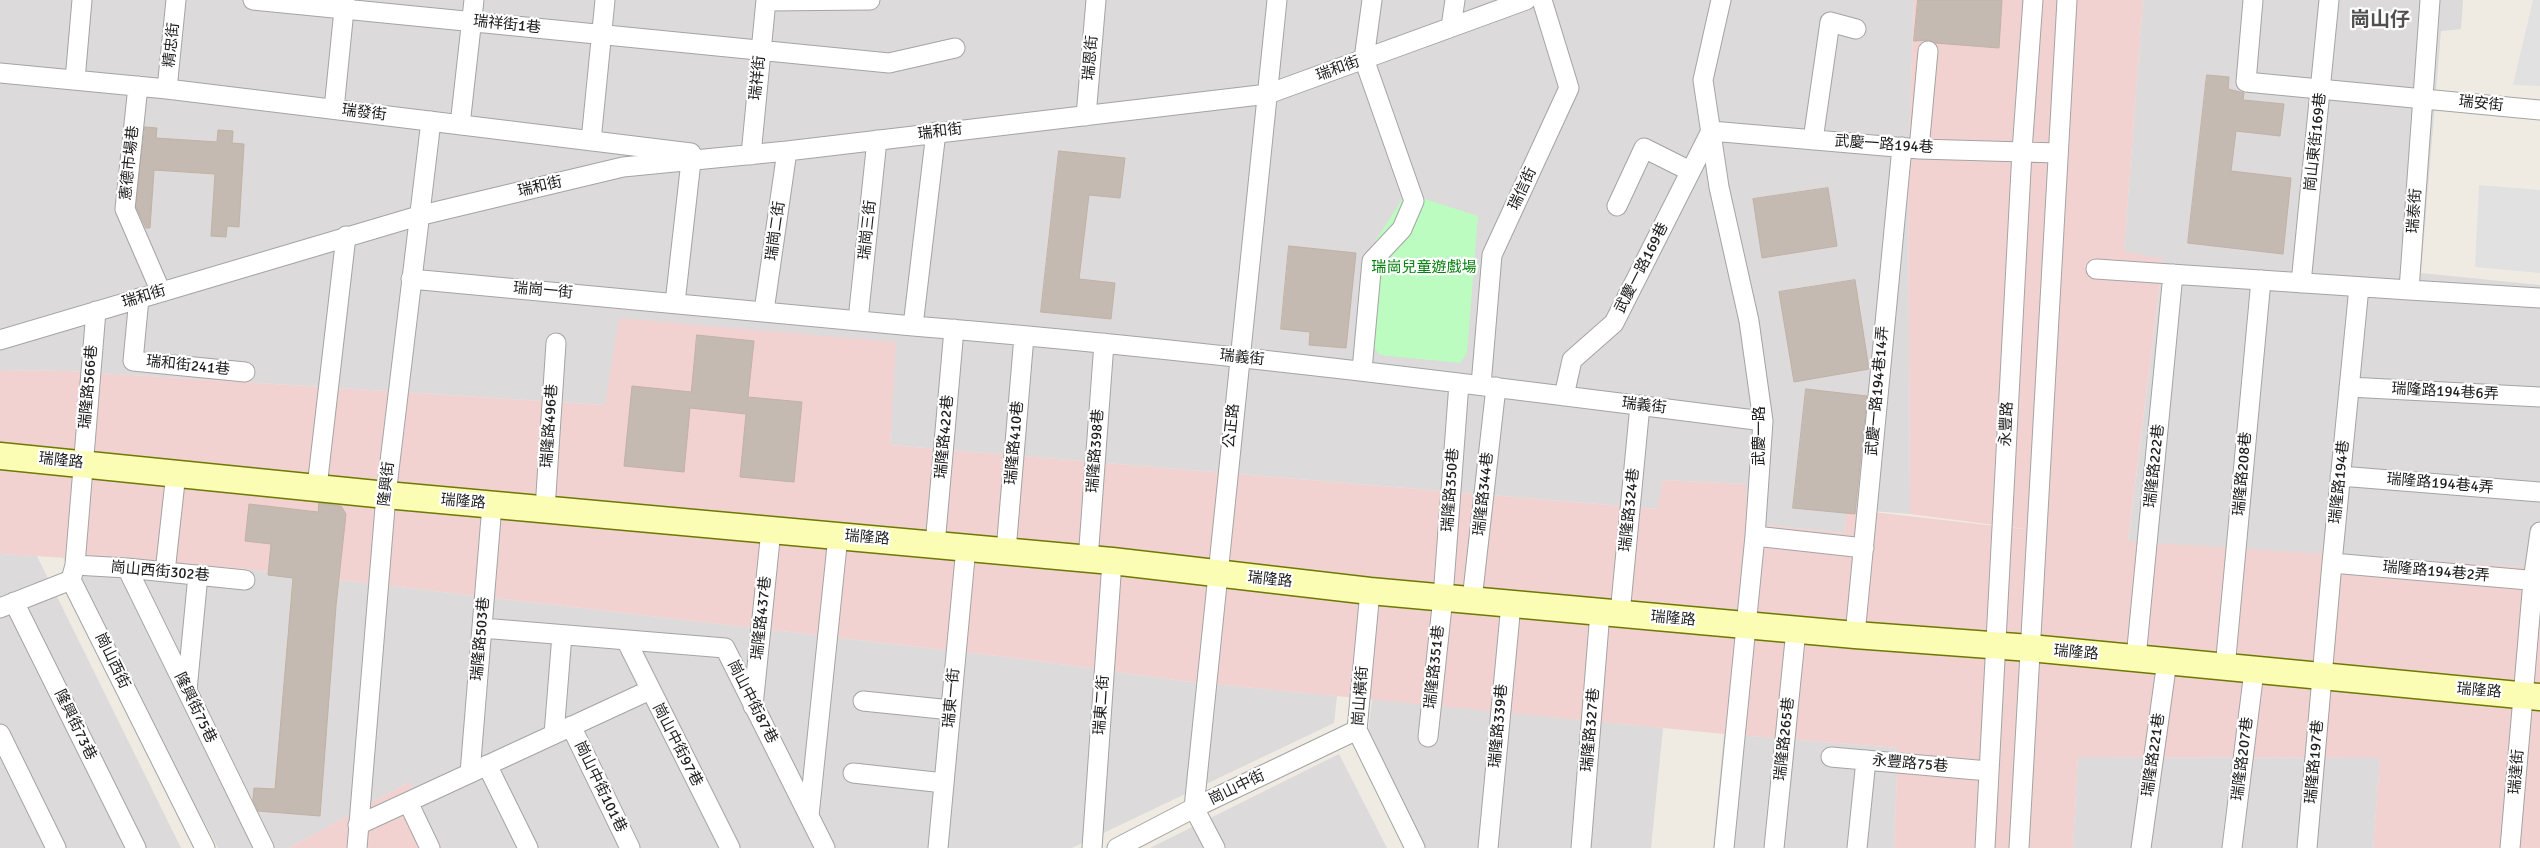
<!DOCTYPE html>
<meta charset="utf-8">
<style>
body{margin:0}
canvas{display:block;background:#efebe3}
</style>
<canvas width="2540" height="848"></canvas>
<script>
const ctx = document.querySelector('canvas').getContext('2d');
ctx.lineJoin = 'round';
function fill(path, color) { ctx.fillStyle = color; ctx.fill(path, 'evenodd'); }
function strokePath(path, color, width, dash) { ctx.strokeStyle = color; ctx.lineWidth = width; ctx.lineCap = dash ? 'butt' : 'round'; ctx.setLineDash(dash || []); ctx.stroke(path); }
function drawText(font, color, halo, rows, align = 'center') {
  ctx.font = font + ' Signika,"Noto Sans TC",sans-serif'; ctx.lineWidth = 4.5; ctx.setLineDash([]); ctx.textBaseline = 'middle'; ctx.strokeStyle = halo; ctx.fillStyle = color; for (const [text, x, y, turn = 0] of rows) {
    ctx.save(); ctx.translate(x, y); ctx.rotate((+turn || 0) * Math.PI / 180); ctx.textAlign = isNaN(turn) ? turn : align; if (halo) ctx.strokeText(text, 0, 0); ctx.fillText(text, 0, 0); ctx.restore();
  }
}
fill(new Path2D(`
 M0,0h1914l-6,171 2,343 -63,-5 -3,24 -97,-10 -1,-39 -83,-4 -5,29 -768,-64 5,-103 -289,63 -537,-34 -69,-1z
 M2143,0h320l-2,29 -20,2 -20,242 119,12v283l-412,-26 35,-282 -39,-9z
 M0,554l37,2 144,292h-181z
 M63,558l172,10 788,91 160,22 154,15 -3,27 -262,125h-630l-33,-66 -120,66h-71z
 M1372,699l291,29 -12,120h-228l-55,-115z
 M1724,734l174,14 -4,100h-181z
 M1339,754l48,94h-237z
 M2078,757l302,1 -7,90h-300z`), '#dcdada');
fill(new Path2D(`
 M1914,0h229l-19,251 39,8 -35,282 412,27v280h-167l7,-90 -302,-1 -5,91h-179l4,-100 -174,-14 -541,-53 -160,-22 -788,-91 -235,-14v-184l69,1 536,34 14,-87 277,24 -6,103 767,64 6,-29 83,4 1,39 97,10 3,-24 201,23 -138,-18 -2,-343z
 M409,782l33,66h-153z`), '#f1d2d1');
fill(new Path2D(`
 M1406,193l72,23 -11,137 -7,10 -80,-8 -8,-10 4,-105z`), '#bdfcc1');
fill(new Path2D(`
 M2533,0h7v86l-27,-1z
 M2479,185l61,5v83l-65,-6z`), '#e1e1e1');
const building = new Path2D(`
 M1918,0h84l-3,48 -64,-5 -6,-3 -15,1z
 M2207,75l22,2 -1,12 16,4 -1,7 41,4 -4,32 -44,-5 -5,40 60,7 -8,76 -95,-11z
 M145,127l12,1 -1,10 61,4 1,-12 15,1 -1,12 12,1 -5,83 -12,-1 -1,11 -15,-1 4,-62 -61,-4 -4,58h-4l-10,-21z
 M1059,151l66,7 -5,40 -31,-3 -10,84 36,4 -4,36 -70,-7z
 M1828,188l9,58 -75,12 -9,-59z
 M1289,246l67,7 -10,95 -37,-3 1,-13 -29,-3z
 M1855,280l14,89 -75,13 -15,-90z
 M697,335l57,6 -6,56 54,5 -8,80 -54,-5 6,-63 -56,-6 -6,64 -60,-6 8,-80 59,6z
 M1806,389l61,7 -12,118 -62,-6z
 M319,503l22,3 5,8 -10,92 -16,210 -62,-5 -5,-11 1,-12 21,1 18,-211 -25,-3 3,-31 -26,-3 4,-37 69,8z`);
fill(building, '#c4bab2');
strokePath(building, '#c2b1a4', 1);
const street = new Path2D(`
 M253,0l636,63 66,-15
 M1721,0l-18,80 16,107 30,134 14,100 -8,115 -31,312
 M2253,0l-7,82 294,28
 M2430,0l-21,290 131,8
 M766,1l104,-1
 M1451,27l4,-27
 M0,73l167,16 524,64
 M75,80l7,-80
 M138,86l-13,123 36,83
 M167,89l9,-89
 M334,109l11,-109
 M1086,116l10,-116
 M460,125l14,-125
 M936,132l-23,194c284,23 567,59 850,95
 M1813,140l17,-118 26,7
 M591,141l14,-141
 M1919,149l9,-98
 M751,155l15,-155
 M1617,206l27,-58 46,23
 M2096,269l313,21
 M411,279l502,47
 M2301,283l28,-283
 M139,298l-6,63 112,11
 M675,303l16,-142
 M96,311l-21,254 -4,15 134,268
 M764,311l23,-160
 M858,320l19,-180
 M0,340l418,-124 205,-49 164,-16 481,-57 258,-94
 M1362,370l10,-109 30,-32 12,-28 -50,-142 8,-59
 M1481,385l11,-130 77,-167 -27,-88
 M2349,387l191,10
 M1564,396l8,-36 42,-37 97,-192 208,18 139,4
 M2340,476l200,16
 M317,487l29,-251
 M545,509l11,-166
 M1755,536l109,12
 M935,545l19,-216
 M1006,551l18,-215
 M1088,560l16,-217
 M2332,563l208,18
 M75,565l52,3 118,12
 M127,568l137,280
 M165,572l11,-99
 M1370,591l-13,139 58,118
 M1472,600l24,-213
 M14,602l122,246
 M0,608l71,-28
 M1620,614l20,-209
 M482,628l243,20 100,200
 M1855,635l47,-488
 M626,640l104,208
 M2136,658l37,-384
 M2225,668l36,-388
 M187,690l11,-115
 M863,701l88,9
 M753,706l18,-176
 M571,726l59,122
 M0,734l56,114
 M554,734l8,-99
 M1428,737l15,-140 16,-214
 M1831,757l157,14
 M487,765l41,83
 M470,773l22,-268
 M853,773l91,10
 M408,802l22,46
 M809,816l29,-280
 M358,825l292,-135
 M357,848l29,-353 45,-374
 M938,848l28,-301
 M1092,848l20,-287
 M1117,848l77,-40 163,-78
 M1215,848l-21,-40 83,-808
 M1488,848l23,-244
 M1581,848l19,-236
 M1774,848l22,-218
 M1857,848l9,-88
 M1985,848l37,-697 11,-151
 M2019,848l48,-848
 M2141,848l26,-187
 M2232,848l22,-177
 M2307,848l25,-285 27,-276
 M2510,848l23,-267 7,-49`);
const secondary = new Path2D(`
 M0,456l386,39 726,66 258,30 485,44 175,13 510,49`);
strokePath(street, '#a4a4a4', 21);
strokePath(secondary, '#6d7900', 29);
strokePath(street, '#fff', 19);
strokePath(secondary, '#fafdb3', 26);
drawText('15px', '#1d1d1d', '#fff', [
 ["瑞祥街1巷",507,25,6],
 ["精忠街",172,45,-84],
 ["瑞恩街",1091,58,-85],
 ["瑞和街",1338,69,-20],
 ["瑞祥街",758,78,-84],
 ["瑞安街",2481,104,6],
 ["瑞發街",364,113,7],
 ["瑞和街",940,132,-7],
 ["崗山東街169巷",2316,142,-84],
 ["武慶一路194巷",1884,145,4],
 ["憲德市場巷",130,163,-84],
 ["瑞和街",540,187,-13],
 ["瑞信街",1523,189,-65],
 ["瑞泰街",2415,211,-86],
 ["瑞崗三街",868,230,-84],
 ["瑞崗二街",776,231,-82],
 ["武慶一路169巷",1642,268,-63],
 ["瑞崗一街",543,291,5],
 ["瑞和街",144,297,-17],
 ["瑞義街",1242,358,6],
 ["瑞和街241巷",188,366,6],
 ["瑞隆路566巷",89,387,-85],
 ["武慶一路194巷14弄",1878,391,-85],
 ["瑞隆路194巷6弄",2445,392,3],
 ["瑞義街",1644,406,7],
 ["永豐路",2007,424,-87],
 ["瑞隆路496巷",550,426,-86],
 ["公正路",1232,426,-84],
 ["武慶一路",1760,436,-90],
 ["瑞隆路422巷",945,437,-85],
 ["瑞隆路410巷",1015,443,-85],
 ["瑞隆路398巷",1096,451,-86],
 ["瑞隆路",61,461,6],
 ["瑞隆路222巷",2155,466,-84],
 ["瑞隆路208巷",2243,474,-85],
 ["瑞隆路194巷",2340,482,-84],
 ["隆興街",387,484,-84],
 ["瑞隆路194巷4弄",2440,484,5],
 ["瑞隆路350巷",1451,490,-86],
 ["瑞隆路344巷",1484,494,-84],
 ["瑞隆路",463,502,5],
 ["瑞隆路324巷",1630,510,-84],
 ["瑞隆路",867,538,5],
 ["崗山西街302巷",160,572,5],
 ["瑞隆路194巷2弄",2436,572,5],
 ["瑞隆路",1270,580,6],
 ["瑞隆路437巷",762,618,-84],
 ["瑞隆路",1673,619,5],
 ["瑞隆路503巷",481,639,-85],
 ["瑞隆路",2076,653,5],
 ["崗山西街",112,661,64],
 ["瑞隆路351巷",1435,667,-84],
 ["瑞隆路",2479,691,5],
 ["崗山橫街",1361,696,-86],
 ["瑞東一街",952,698,-85],
 ["崗山中街87巷",752,702,63],
 ["瑞東二街",1102,705,-86],
 ["隆興街75巷",195,708,64],
 ["隆興街73巷",75,725,64],
 ["瑞隆路339巷",1499,726,-85],
 ["瑞隆路327巷",1591,730,-85],
 ["瑞隆路265巷",1785,739,-84],
 ["崗山中街97巷",677,745,63],
 ["瑞隆路221巷",2154,755,-82],
 ["瑞隆路207巷",2243,759,-83],
 ["瑞隆路197巷",2315,762,-85],
 ["永豐路75巷",1910,764,5],
 ["瑞達街",2517,772,-85],
 ["崗山中街101巷",600,787,64],
 ["崗山中街",1237,788,-26]
]);
drawText('15px', '#06810f', '#fff', [
 ["瑞崗兒童遊戲場",1424,268]
]);
drawText('bold 20px', '#505050', '#fff', [
 ["崗山仔",2380,21]
]);
</script>
